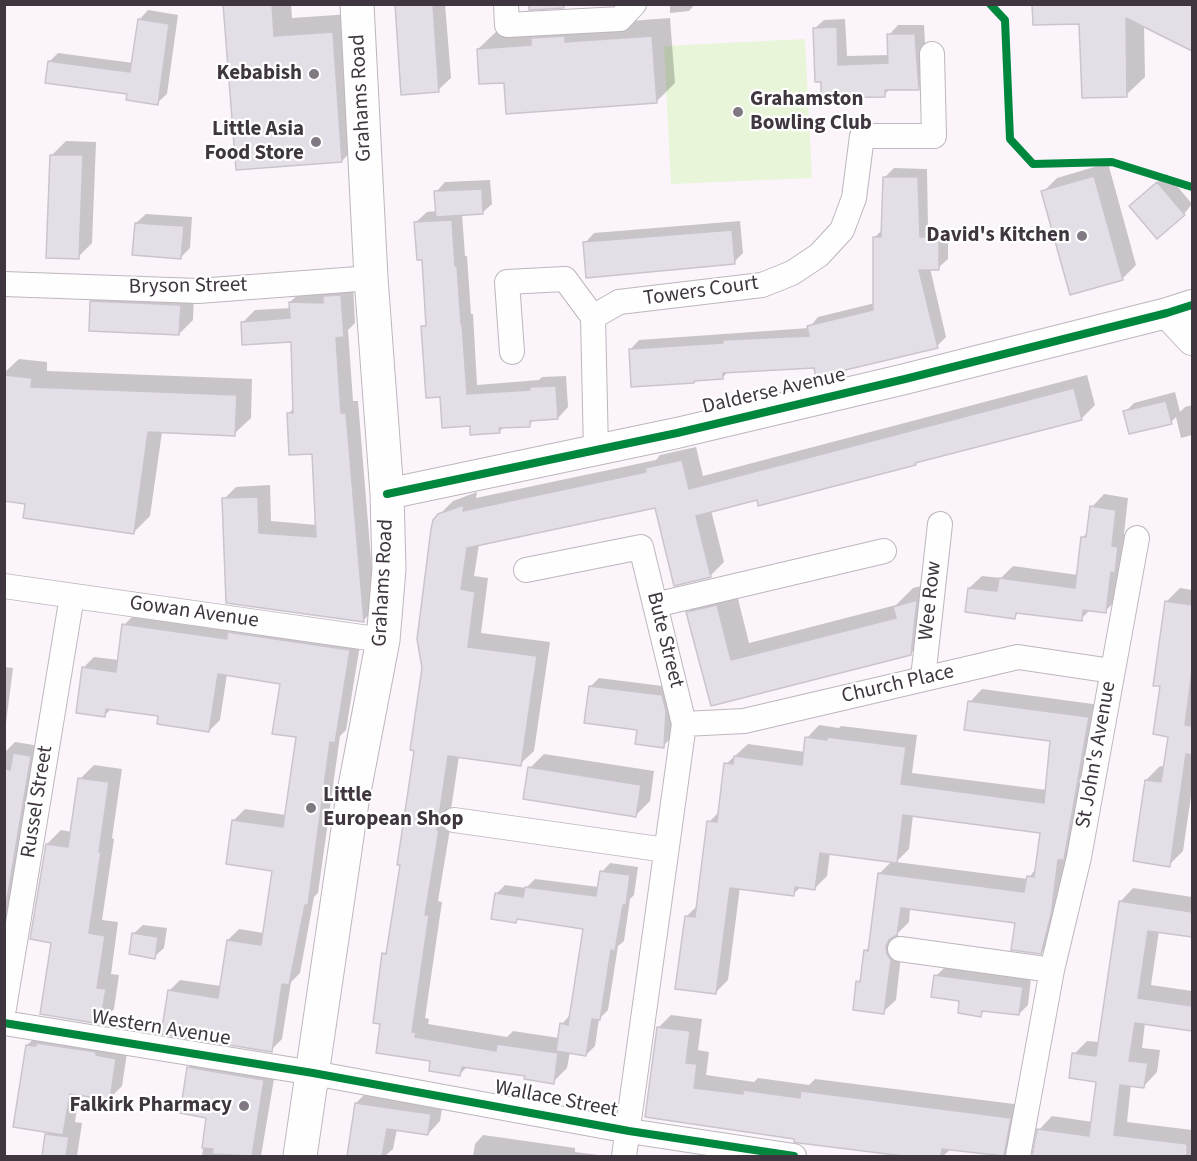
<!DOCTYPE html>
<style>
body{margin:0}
#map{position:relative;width:1197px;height:1161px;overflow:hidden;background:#fbf5fb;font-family:"Source Sans 3",sans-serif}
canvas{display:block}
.frame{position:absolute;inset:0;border:6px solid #3f3640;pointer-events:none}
</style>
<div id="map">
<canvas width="1197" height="1161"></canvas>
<div class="frame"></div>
</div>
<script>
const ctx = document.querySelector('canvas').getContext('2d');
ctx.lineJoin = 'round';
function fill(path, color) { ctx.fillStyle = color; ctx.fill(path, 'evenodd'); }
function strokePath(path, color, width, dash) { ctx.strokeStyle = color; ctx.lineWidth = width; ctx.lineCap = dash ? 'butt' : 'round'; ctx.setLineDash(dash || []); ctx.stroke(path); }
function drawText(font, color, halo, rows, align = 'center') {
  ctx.font = font + ' "Source Sans 3",sans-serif'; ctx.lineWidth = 4.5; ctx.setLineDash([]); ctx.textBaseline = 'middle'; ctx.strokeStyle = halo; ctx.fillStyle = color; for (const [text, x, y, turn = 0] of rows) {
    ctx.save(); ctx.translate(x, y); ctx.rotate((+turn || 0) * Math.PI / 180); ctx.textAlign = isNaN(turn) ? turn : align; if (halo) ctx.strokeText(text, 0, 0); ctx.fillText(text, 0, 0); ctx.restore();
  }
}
fill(new Path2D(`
 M805,39l7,139 -141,6 -7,-138z`), '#e8f5d9');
fill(new Path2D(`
 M225,4h66l1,14 59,-4 9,128 -18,19z
 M396,4h49l6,74 -13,12z
 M670,4h25l-6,7 -19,2z
 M1034,4h158v36l-7,5 -41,-20 1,52 -19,18 -46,-72z
 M148,10l30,5 -11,79 -10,9 -108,-41 9,-9 75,10 6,-43z
 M670,18l5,65 -18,18 -152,-20 -27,-32 19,-18z
 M845,19l2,37 42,-1v-20l9,-10h26l3,54 -9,9 -28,1 -6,6 -61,-14 -9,-52 10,-9z
 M66,141l30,1 -4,101 -14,14 -26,-102z
 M1108,163l28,102 -14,14 -79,-87 14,-14z
 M894,168l33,1 1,60h20v30l-10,9h-8l16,69 -9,9 -122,20 -87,6 -5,5 -27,2 -2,3 -64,-32 9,-10 170,-12 9,-11 57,-14v-66l8,-8 1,-51z
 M1167,174l25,30 -8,10 -44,-17z
 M490,180l2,24 -10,9 -20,1 3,42h2l4,58h2l4,71 62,-5 3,-3 24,-1 2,31 -10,11 -23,1 -6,6 -25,2 -5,5 -28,-7 -30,-29 -18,-69 4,-4 -4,-65 -7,-36 11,-10 10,-1 -1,-19 9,-10z
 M146,214l46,3 -2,31 -9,9 -45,-34z
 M740,221l3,32 -9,9 -149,-19 9,-10z
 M353,283l2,40 -7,7 5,71h5l17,207 -12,13 -136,-19 -3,-103 12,-12 34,-2 1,36 46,4 -4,-72 -25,-39 6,-6 -1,-68 -51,-17 13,-13 36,-2 -1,-6 13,-12z
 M105,288l89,3 -1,29 -14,14 -88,-32z
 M19,359l28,3v9l205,8 -1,39 -17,16 -72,-2 -12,84 -16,16 -107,-30 -23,-3v-126z
 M1087,375l8,30 -14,14 -163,41 -3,3 -204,47 13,52 -14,14 -54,-70 -177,38 -5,32 14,2 -7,55 69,9 -16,109 -14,13 -61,-8 -9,60 2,1 -14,84 4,1 -17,116 4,1 -1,5 79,13 6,-6 46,7 3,-14 8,-9 15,-87 -66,-10 -3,3 -20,-27 9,-9 21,3 9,-9 64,8 3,-15 8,-9 28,4 -4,28 -4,4 -6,42 -6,5 -10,64 -9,9 -4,27 -9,9 -16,-3 -3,16 -14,14 -27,-7 -58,-9 -8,8 -28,-14 -50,-38 2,-68 4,-5 13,-85 14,-114 24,-235 14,-14 24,-9 -1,6 180,-38 4,-5 36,-8 7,29z
 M1175,392l5,20 5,-5 7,-2v30l-11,3 -5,-21 -5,5 -46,-10 9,-9z
 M1104,494l24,4 -4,36 6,1 -12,64 -13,12 -14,-2 -10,10 -61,-7 -6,5 -45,-29 13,-12 19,2 12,-12 65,9 5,-38 6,-6 3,-24z
 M935,583l-6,52 -19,19 -198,50 -24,-91 19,-19 28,-7 14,56 147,-38 17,-17z
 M1180,588l12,2v199l-9,62 -14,14 -23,-85 14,-14 5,1 5,-32 -8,-50 4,-83z
 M135,614l226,25 -15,91 -6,6 -22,157 -4,4 -14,76 -9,9 -9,57 -11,11 -102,-59 11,-11 41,6 7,-46 11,-11 25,4 10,-63 -40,-50 11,-11 41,6 12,-79 -16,-54 -55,-8 -7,46 -11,11 -49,-17 -48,-6 -7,7 -22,-47 11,-11 25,3 5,-35z
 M4,667l9,1 -7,55 -2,2z
 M599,678l71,9 4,15 -3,36 -8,8 -73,-59z
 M982,689l118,16 -47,235 -12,13 -25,-31 -106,-14 -1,14 -11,11v8l4,6 -6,53 -13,12 -25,-30 4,-4 3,-27 5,-5 9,-72 13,-13 -62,-8 -3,23 -12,12 -14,-1 -8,7 -53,-7 -12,93 -12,12 -30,-75 12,-12 11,-83 11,-11 6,-47 22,-20 57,8 2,-14 12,-13 20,3 2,-2 76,9 -5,38 135,17 5,-50 -82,-38zM913,815l129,17 -5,35 -9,12 -132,-17 13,-13z
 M15,742l25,4 -36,220v-210l1,-4z
 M544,754l110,17 -4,30 -14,14 -106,-47z
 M94,765l28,4 -10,69 2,1 -12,81 16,2 -7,52 8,1 -5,34 -14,14 -47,-82 -6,-97 14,-14 11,2 8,-53z
 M1133,888l59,9v39l-33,-5 -8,54 41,6v39l-47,-7 -3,25 18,2 -3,22 -13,14 -13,-2 -4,38 65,8v26h-159l6,-26 13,-14 41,6 5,-42 -24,-26 13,-13 12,1 21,-140z
 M143,925l24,3 -3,20 -10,9 -21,-23z
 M945,967l86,11 -3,27 -9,9 -34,-4 -5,5 -44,-39z
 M671,1015l31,4 -4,31 11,2 -3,23 48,7 4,-4 51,7 6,-6 207,26 -6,38 -12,13 -53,-7 -8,7h-29l-114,-14 -4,-4 -149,-22 11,-88z
 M40,1033l88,13 -6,40 -13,13 -30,-5 -4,28 7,1 -5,33h-33l3,-21 3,-4 -23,-86z
 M201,1055l75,12 -15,89h-59l6,-40 -20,-48z
 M368,1091l75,11 -3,19 -12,13 -31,-5 -4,20 -8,7h-36l7,-53z
 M483,1135l92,13v4l31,4h-133l2,-12z`), '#0003');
const building = new Path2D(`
 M223,4h49l2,32 59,-4 9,130 -106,8z
 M395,4h38l6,88 -38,3z
 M529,4h35v4l-35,2z
 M1032,4h160v47l-66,-33 1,79 -45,1 -3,-74 -46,1z
 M138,19l31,5 -11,81 -32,-5 1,-6 -82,-11 3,-22 82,11z
 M837,27l1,38 50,-2 -1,-29h28l4,56h-34v7l-64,1v-16h-6l-2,-54z
 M565,36v6l87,-6 5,67 -151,11 -2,-31 -25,1 -2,-35 54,-4v-7z
 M50,155h33l-4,104 -33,-1z
 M1094,176l29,104 -53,15 -29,-104z
 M883,177h35l2,60h19v33h-20l19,78 -122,29 -2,-9 -91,5v6l-29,2v2l-63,4 -2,-38 94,-6v-3l86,-4 -2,-10 66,-16v-73h8z
 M1157,182l28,33 -28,24 -28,-33z
 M482,189l1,25 -47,3 -2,-26z
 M452,220l3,46 2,-1 4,59h1l5,70 63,-4v-3l26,-1 2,33 -28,2v6l-31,1 1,5 -30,2v-9l-28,2 -2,-31 -14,1 -5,-72h5l-4,-66h-5l-3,-38z
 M135,223l49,3 -3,33 -49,-4z
 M732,230l3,34 -149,14 -3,-36z
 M341,295l3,42 -8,1 5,75h5l18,209 -138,-19 -4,-105 36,-1 1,36 57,4 -4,-83 -23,1 -2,-42h6l-2,-71 -49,3 -1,-23 49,-4 -1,-16 34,1v-7z
 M90,301l91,4 -2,30 -90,-4z
 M4,375l28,3 -1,9 206,8 -2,41 -87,-4 -14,102 -111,-16 2,-14 -21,-3z
 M1074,388l8,32 -167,43 1,2 -158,41 -1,-6 -61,16 15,61 -37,9 -19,-78 -188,40 -6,41 14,3 -7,55 69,9 -16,110 -73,-10 -11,74h2l-14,85h4l-17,117h4l-1,5 81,14 1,-7 61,9 -4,31 -30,-5 1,-3 -63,-9 -2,9 -31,-5 1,-10 -54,-8 4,-29 -7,-1 9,-70 4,1 14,-89h-3l17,-114 -4,-1 12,-82 -5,-29 14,-110 2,-9 5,-6 26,-9 -1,6 183,-39 -1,-4 37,-8 7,29z
 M1166,401l6,23 -43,10 -6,-23z
 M1090,506l26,4 -4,36 6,1 -3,26 -4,-1 -5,41 -23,-3 -1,11 -66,-8 -1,6 -50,-7 3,-24 29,3 2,-13 76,10 6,-51h5z
 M917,600l-6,55 -200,51 -25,-94 31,-7 14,55 165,-42 -3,-11z
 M1165,601l27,4v66l-7,54 7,1v29l-6,-1 -16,113 -37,-6 12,-81 16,2 7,-45 -15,-3 7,-48h-7z
 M122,624l105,15v-7l123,18 -15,93 -5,-1 -22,163h-3l-16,80 -7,-1 -10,68 -111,-18 7,-44 50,8 9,-58 34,5 11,-74 -46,-7 6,-44 51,7 13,-90 -24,-3 8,-50 -62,-10 -9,58 -52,-8 1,-8 -52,-7 -1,8 -29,-4 6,-46 34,5z
 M589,686l73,9 4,16 -2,37 -29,-4 2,-14 -53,-7z
 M968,701l121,16 -24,137 -1,6h-6l-7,55 -10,39 -30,-4 4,-27 -114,-15 -4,27 -8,5 -3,6 1,8 4,6 -7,54 -31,-4 3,-29 4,1 4,-32 4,1 10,-78 146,19 3,-16 7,1 6,-44 -137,-18 -6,48 -77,-10 -5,37 -20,-3 -1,9 -64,-8 -14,106 -41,-5 10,-73 10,1 12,-96 10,1 7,-59 9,1 1,-8 68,9 3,-28 22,3v-3l79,10 -5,37 143,19 6,-62 -86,-11z
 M13,753l18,3 -27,161v-149l6,2z
 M528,767l113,18 -5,32 -113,-18z
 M78,778l31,4 -10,70h2l-12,81 16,3 -8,52 9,1 -6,35 -60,-10 11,-71 -21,-4 16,-95 22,3z
 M600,871l30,4 -4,30h-3l-8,46 -4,-1 -11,70 -8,-1 -6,37 -30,-5 4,-28 8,2 15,-96 -66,-10 -1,4 -25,-4 4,-26 28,4 2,-10 71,9z
 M1119,901l73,11v25l-44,-6 -10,67 54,8v25l-57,-8 -6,38 19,2 -4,25 -24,-3 -6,50 73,9v12h-155l5,-27 52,7 7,-54 -27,-4 3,-25 24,3z
 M132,933l26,4 -3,22 -26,-5z
 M934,975l89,12 -4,28 -37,-4 -1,6 -23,-4 1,-12 -28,-4z
 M657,1027l33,4 -4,32 11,1 -3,24 49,6v-4l57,8 1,-7 210,27 -7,38 -62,-7 -1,7h-38l-104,-13 -5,-1v-3l-149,-22z
 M36,1043l60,9v3l20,4 -6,41 -40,-6 -7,41 -50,-8 13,-82 10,1z
 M187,1067l77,13 -12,76 -40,-2 1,-5 -11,-1 4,-30 -26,-5z
 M355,1103l76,11 -3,21 -41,-6 -5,27h-35z
 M45,1134l24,3 -3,19h-24z`);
fill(building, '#e4dee7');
strokePath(building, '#cac4cc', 1.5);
const minor = new Path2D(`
 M506,4l1,21 113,-6 14,-15
 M4,284l194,7 173,-13
 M512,352l-5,-70 58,-3 28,38
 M596,451l-3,-134 26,-15 143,-17 30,-12 27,-18 23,-25 12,-32 8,-62h72l-2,-82
 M526,570l115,-23 43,177 -60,432
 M4,586l379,54
 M655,605l229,-54
 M923,678l17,-154
 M684,724l60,-3 274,-64 94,14
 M454,820l212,30
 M900,949l152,21
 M4,1008l68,-412
 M4,1023l309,50 316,58 165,25
 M1018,1156l34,-186 27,-113 58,-319`);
const tertiary = new Path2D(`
 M1167,313l25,27
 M387,494l290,-61 228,-54 262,-66 25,-8`);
const secondary = new Path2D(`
 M300,1156l52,-354 31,-162 6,-71 -2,-75 -16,-216 -14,-274`);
strokePath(minor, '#bdb6bd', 26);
strokePath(tertiary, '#bdb6bd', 32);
strokePath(secondary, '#bdb6bd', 35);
strokePath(minor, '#fefefe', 24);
strokePath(tertiary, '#fefefe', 30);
strokePath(secondary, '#fefefe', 33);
strokePath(new Path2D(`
 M990,4l15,16 5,119 23,25 79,-2 80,25
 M387,494l290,-61 228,-54 262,-66 25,-8
 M4,1023l309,50 316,58 165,25`), '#00873e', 8);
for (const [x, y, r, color] of [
 [314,74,6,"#817981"],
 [738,112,6,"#817981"],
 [316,142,6,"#817981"],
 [1082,236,6,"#817981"],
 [311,808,6,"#817981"],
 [244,1106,6,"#817981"]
]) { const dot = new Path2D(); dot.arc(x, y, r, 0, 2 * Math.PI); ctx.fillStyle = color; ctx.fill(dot); strokePath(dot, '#fff', 2); }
drawText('bold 21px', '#3f3640', '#fff', [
 ["Kebabish",302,74],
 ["Grahamston",750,100,"left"],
 ["Bowling Club",750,124,"left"],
 ["Little Asia",304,130],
 ["Food Store",304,154],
 ["David's Kitchen",1070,236],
 ["Little",323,796,"left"],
 ["European Shop",323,820,"left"],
 ["Falkirk Pharmacy",232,1106]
], 'right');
drawText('21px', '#3f3640', '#fff', [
 ["Grahams Road",362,98,-93],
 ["Bryson Street",188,287,-1],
 ["Towers Court",701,292,-8],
 ["Dalderse Avenue",774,392,-13],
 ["Grahams Road",384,583,-87],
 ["Wee Row",931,601,-84],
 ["Gowan Avenue",194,613,8],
 ["Bute Street",664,640,76],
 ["Church Place",898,685,-13],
 ["St John's Avenue",1097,755,-80],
 ["Russel Street",38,802,-81],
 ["Western Avenue",161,1029,9],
 ["Wallace Street",556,1100,11]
]);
</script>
